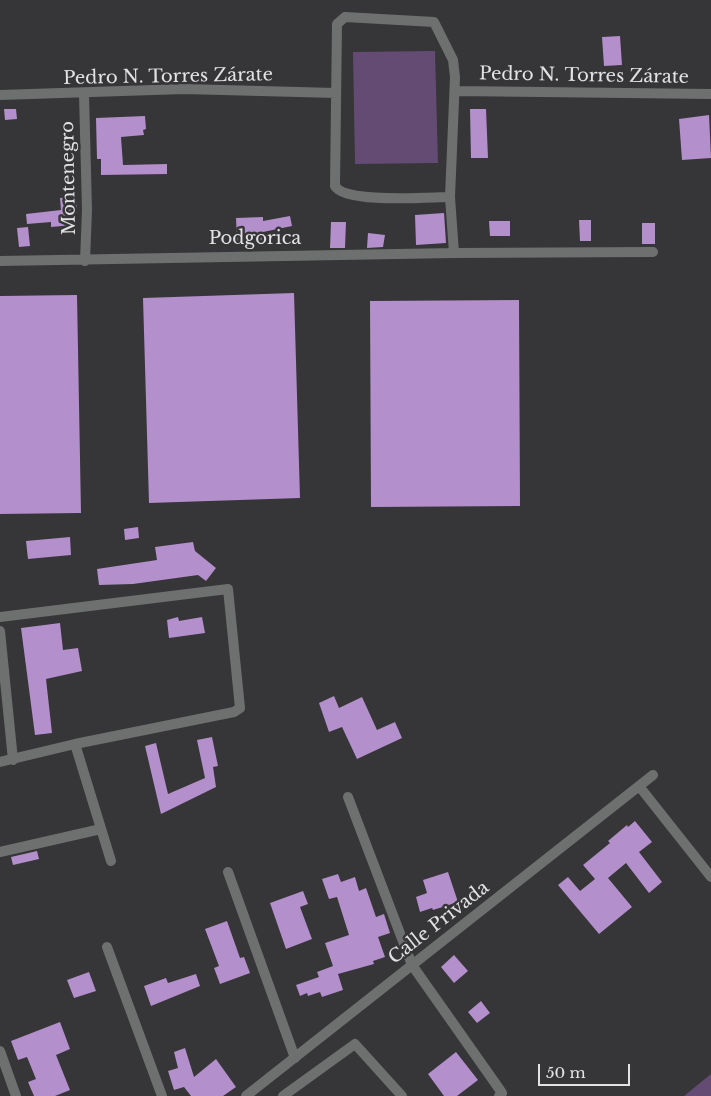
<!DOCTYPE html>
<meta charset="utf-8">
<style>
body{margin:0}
#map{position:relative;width:711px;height:1096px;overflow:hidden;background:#363537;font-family:"Libre Baskerville",serif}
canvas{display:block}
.scale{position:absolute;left:538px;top:1064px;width:92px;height:22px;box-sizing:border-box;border:2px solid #e2e1e3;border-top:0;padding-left:6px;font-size:15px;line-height:18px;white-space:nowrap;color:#e2e1e3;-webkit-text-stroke:4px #363537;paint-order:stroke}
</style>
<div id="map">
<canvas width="711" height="1096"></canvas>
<div class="scale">50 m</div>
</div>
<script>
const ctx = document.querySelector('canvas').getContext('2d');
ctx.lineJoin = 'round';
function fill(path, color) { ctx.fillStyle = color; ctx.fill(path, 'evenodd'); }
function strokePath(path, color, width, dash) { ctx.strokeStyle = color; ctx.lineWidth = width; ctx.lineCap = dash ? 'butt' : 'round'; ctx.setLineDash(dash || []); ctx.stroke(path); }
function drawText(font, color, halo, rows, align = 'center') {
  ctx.font = font + ' "Libre Baskerville",serif'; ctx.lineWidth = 5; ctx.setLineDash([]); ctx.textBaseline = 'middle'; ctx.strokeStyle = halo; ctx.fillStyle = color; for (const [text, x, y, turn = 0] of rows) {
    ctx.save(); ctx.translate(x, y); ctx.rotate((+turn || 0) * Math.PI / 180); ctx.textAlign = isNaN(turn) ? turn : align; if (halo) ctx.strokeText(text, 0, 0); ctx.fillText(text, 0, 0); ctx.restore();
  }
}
fill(new Path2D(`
 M435,51l3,112 -83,1 -2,-112z
 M711,1074v22h-27z`), '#644b74');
fill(new Path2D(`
 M620,36l2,29 -18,1 -2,-29z
 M4,109h12l1,10 -12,1z
 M470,109h16l2,49h-17z
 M709,115l2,43 -29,2 -3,-41z
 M145,116l1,13 -3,1 1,5 -23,2 2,28 44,-1v10l-66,1v-16h-4l-1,-41z
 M76,196l1,17h-4l1,12 -23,2v-5l-24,2 -1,-10 35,-4 -1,-12z
 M444,213l2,30 -30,2 -1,-30z
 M290,216l2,10 -29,6v8l-26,1 -1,-23 27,-1v4z
 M579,220h12v21h-11z
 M489,221h21v15h-20z
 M331,222h15l-1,26h-15z
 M642,223h13v21h-13z
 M28,227l2,19 -11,1 -2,-19z
 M368,233l17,2 -2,12 -16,1z
 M294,293l6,205 -151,5 -6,-205z
 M77,295l4,218 -81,1v-218z
 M519,300l1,206 -149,1 -1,-206z
 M138,527l1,11 -14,2 -1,-11z
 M70,537l1,18 -43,4 -2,-18z
 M193,542l2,9 21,17 -10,13 -8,-6 -65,9 -34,1 -2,-16 60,-9 -2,-13z
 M178,617l1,4 23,-4 3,16 -36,5 -2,-18z
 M60,623l3,27 15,-2 4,23 -36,8 6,54 -17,2 -14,-107z
 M334,696l5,12 23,-11 15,33 18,-8 7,16 -45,21 -15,-32 -13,5 -10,-29z
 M212,737l6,29 -5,1 3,20 -55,27 -16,-68 11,-3 12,51 37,-16 -8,-38z
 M635,821l17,21 -13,10 23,30 -13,11 -23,-30 -18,15 24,29 -33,27 -41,-49 10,-8 12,14 15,-12 -12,-14 27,-22 -2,-2 19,-16 1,2z
 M37,851l2,8 -26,6 -2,-8z
 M448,872l10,30 -25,8 -1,-2 -12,4 -4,-15 11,-4 -4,-13z
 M338,874l3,8 14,-5 4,14 7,-3 10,29 8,-3 6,19 -12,4 7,20 -12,4 1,3 -36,10 5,16 -21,7 -2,-5 -12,4 -1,-3 -7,3 -4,-11 23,-8 -2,-5 16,-6 -8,-23 24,-8 -12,-38 -8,2 -7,-20z
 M303,891l5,13 -8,3 12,32 -26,10 -16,-46z
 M227,921l13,37 4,-1 6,16 -30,11 -6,-16 5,-2 -14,-37z
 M454,955l14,16 -14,12 -13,-16z
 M89,972l7,19 -22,7 -7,-18z
 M196,974l4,12 -49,20 -7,-20 22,-8 2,5z
 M481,1001l9,12 -13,10 -9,-11z
 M60,1022l10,27 -14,6 14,35 -15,6h-21l-6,-14 8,-3 -9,-22 -9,3 -7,-19z
 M185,1048l9,29 22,-18 20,28 -13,9h-32l-7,-9 -10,3 -6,-19 10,-3 -4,-16z
 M456,1052l22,28 -21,16h-13l-16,-22z`), '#b38fcb');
strokePath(new Path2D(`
 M345,17l89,5 19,38 2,17 -5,120c-20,0 -105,7 -115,-11l2,-162z
 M456,91l255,3
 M84,94l3,116 -2,51
 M0,95l184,-6 152,4
 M454,253l199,-1
 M0,261l454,-8 -4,-56
 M0,617l228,-28 12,119 -6,4 -159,32 -75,18
 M0,631l13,129
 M75,744l36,117
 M639,786l72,91
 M348,797l64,168 88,125 2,3 -3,3
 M0,852l101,-23
 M228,872l67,186
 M107,947l55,149
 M0,1051l16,45
 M246,1096l407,-321
 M283,1096l72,-52 47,52`), '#6e706f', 10);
drawText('18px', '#e2e1e3', '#363537', [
 ["Pedro N. Torres Zárate",584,76,1],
 ["Pedro N. Torres Zárate",168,77,-1],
 ["Montenegro",69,178,-91],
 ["Podgorica",255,239],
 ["Calle Privada",439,923,-38]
]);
</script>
